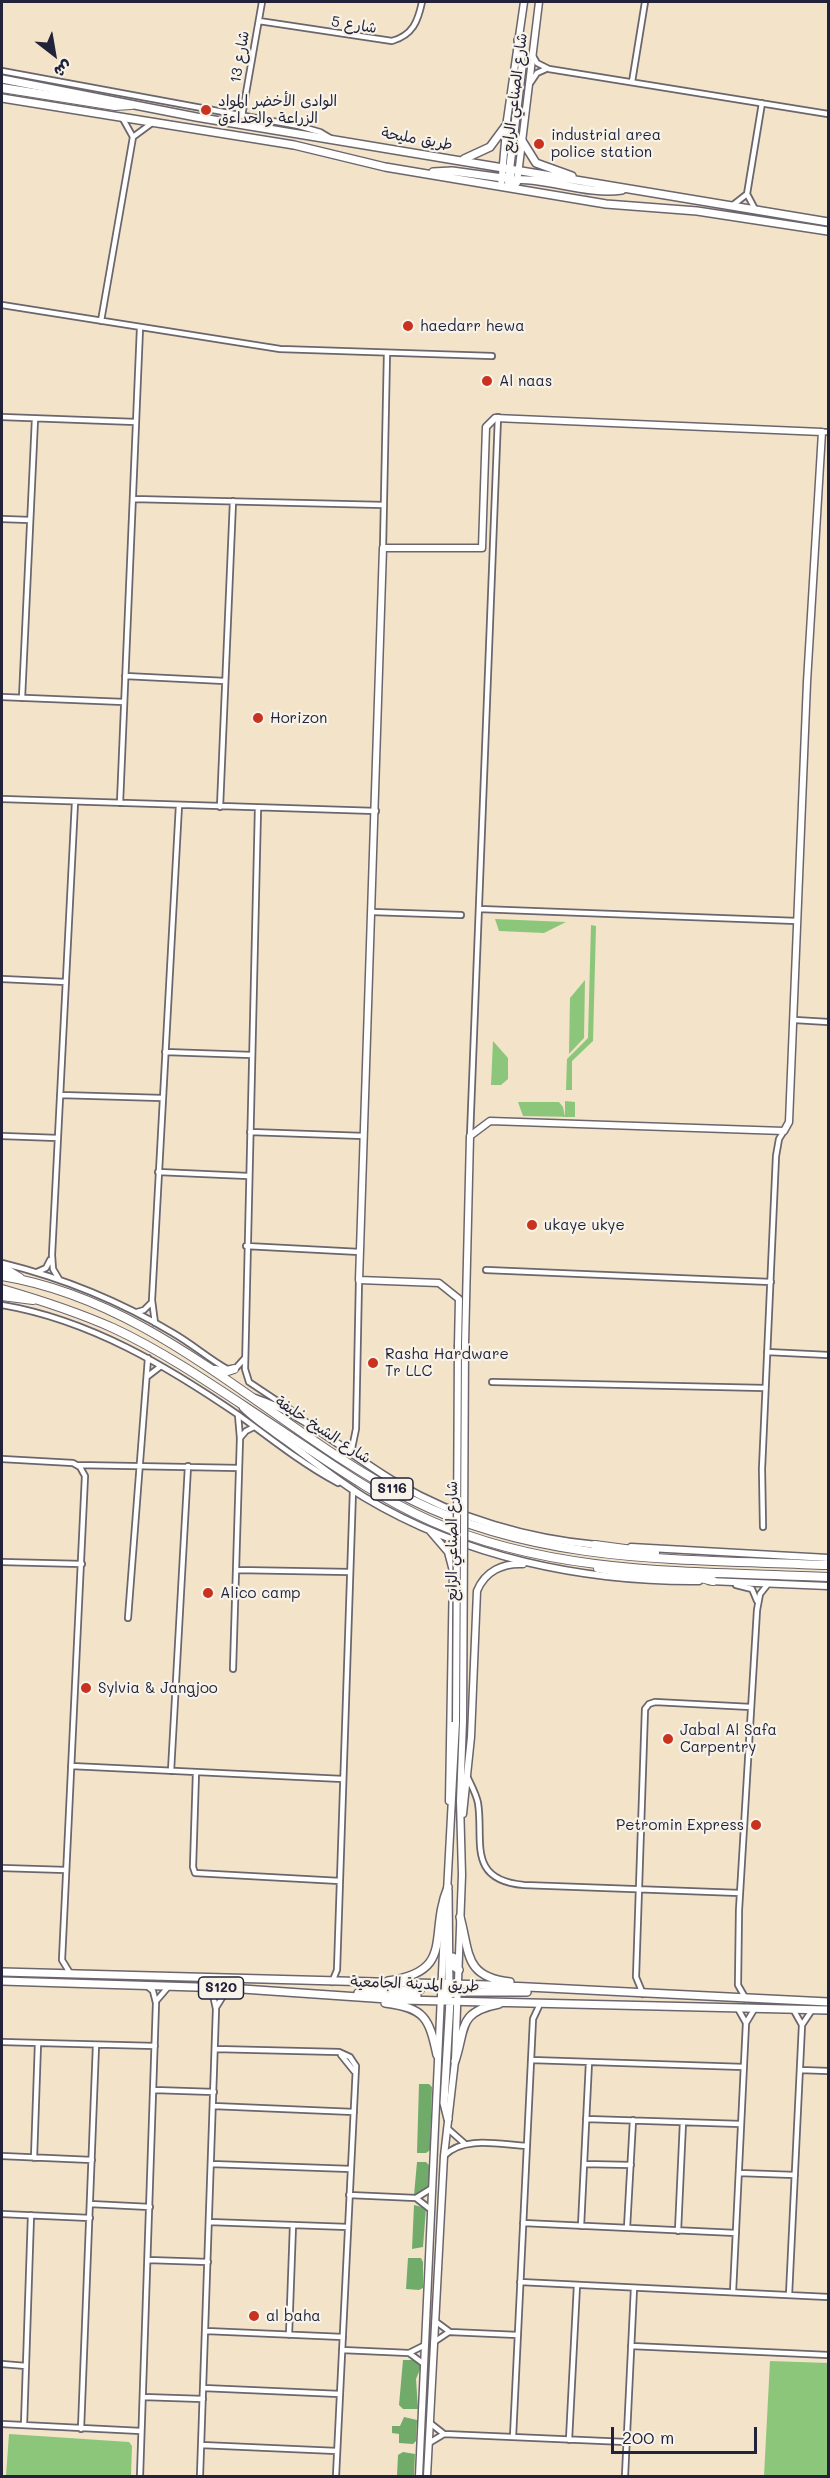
<!DOCTYPE html>
<meta charset="utf-8">
<style>
body{margin:0}
#map{position:relative;width:830px;height:2478px;overflow:hidden;background:#f3e3c9;font-family:Mali,"Playpen Sans Arabic",sans-serif}
canvas{display:block}
.frame{position:absolute;inset:0;border:3px solid #22223b;pointer-events:none}
.north{position:absolute;left:24px;top:24px;width:60px;height:60px;-webkit-text-stroke:4px #f7f3e8;paint-order:stroke;rotate:149deg;font-size:16px;font-weight:700;line-height:24px;text-align:center;color:#22223b}
.north::after{content:'';display:block;margin:auto;width:21px;height:27px;background:#22223b;clip-path:polygon(50% 0,100% 100%,50% 72%,0 100%)}
.scale{position:absolute;left:611px;top:2427px;width:146px;height:27px;box-sizing:border-box;border:3px solid #22223b;border-top:0;padding-left:8px;font-size:18px;line-height:21px;white-space:nowrap;color:#22223b;-webkit-text-stroke:4px #f7f3e8;paint-order:stroke}
</style>
<div id="map">
<canvas width="830" height="2478"></canvas>
<div class="frame"></div>
<div class="north">ش</div>
<div class="scale">200 m</div>
</div>
<script>
const ctx = document.querySelector('canvas').getContext('2d');
ctx.lineJoin = 'round';
function fill(path, color) { ctx.fillStyle = color; ctx.fill(path, 'evenodd'); }
function strokePath(path, color, width, dash) { ctx.strokeStyle = color; ctx.lineWidth = width; ctx.lineCap = dash ? 'butt' : 'round'; ctx.setLineDash(dash || []); ctx.stroke(path); }
function drawText(font, color, halo, rows, align = 'center') {
  ctx.font = font + ' Mali,"Playpen Sans Arabic",sans-serif'; ctx.lineWidth = 4.5; ctx.setLineDash([]); ctx.textBaseline = 'middle'; ctx.strokeStyle = halo; ctx.fillStyle = color; for (const [text, x, y, turn = 0] of rows) {
    ctx.save(); ctx.translate(x, y); ctx.rotate((+turn || 0) * Math.PI / 180); ctx.textAlign = isNaN(turn) ? turn : align; if (halo) ctx.strokeText(text, 0, 0); ctx.fillText(text, 0, 0); ctx.restore();
  }
}
fill(new Path2D(`
 M495,919l71,3 -22,11 -45,-2z
 M591,925l5,1 -3,115 -21,20v29h-6l1,-31 21,-21z
 M585,980l-1,58 -15,16 1,-56z
 M493,1041l15,17v21l-7,6h-10z
 M565,1101l10,1v15l-52,-1 -5,-14h41l4,5 2,10z
 M770,2361l58,2v113h-64z
 M9,2434l120,8 3,4 -1,30h-125z`), '#8cc67a');
fill(new Path2D(`
 M419,2084h10l3,3 -2,63 -4,3h-9z
 M417,2162h9l3,3 1,23 -11,8 -5,-1z
 M414,2205l12,3 -3,39 -11,2z
 M408,2258h13l2,4v26l-4,2 -13,-1z
 M403,2360h12l6,7 -5,12 2,30h-15l-4,-4z
 M404,2417l13,3 -1,21 -3,3 -14,-1v-9l-7,-1v-7h8z
 M403,2452l12,2 -1,22h-17l1,-21z`), '#71ab6a');
const street = new Path2D(`
 M259,21l133,20c21,-6 26,-20 30,-39
 M533,56l4,7 12,6 279,45
 M2,71l297,55 21,6 10,6
 M531,82l6,-9 9,-4
 M632,82l13,-80
 M242,116l20,-114
 M133,137l19,-14
 M733,205l14,-11
 M755,209l-8,-15 15,-91
 M2,305l278,44 212,7
 M101,321l32,-184 -10,-18
 M2,417l134,5
 M822,432h6
 M133,499l251,6
 M2,519l28,1
 M383,548l4,-195
 M125,676l100,5
 M2,697l122,5
 M22,698l13,-279
 M2,799l374,12
 M120,803l20,-475
 M220,807l13,-306
 M258,808l-13,561 4,13 48,32
 M479,909l318,12
 M372,912l89,3
 M2,979l64,3
 M795,1020l33,2
 M165,1052l87,3
 M60,1095l102,3
 M250,1132l114,4
 M2,1136l56,2
 M470,1136l28,-719
 M158,1172l90,4
 M246,1246l114,6
 M2,1263c61,15 116,37 171,70 19,11 35,25 54,36l9,-1 8,-9
 M486,1270l285,12
 M37,1272l9,-4 4,-8
 M59,1279l-6,-10 -1,-14 23,-453
 M2,1305c88,15 165,61 238,111 31,23 64,49 98,67
 M137,1312l7,-2 7,-7
 M155,1323l-3,-23 27,-495
 M767,1352l61,3
 M148,1376l13,-10
 M492,1382l273,6
 M240,1438l6,-7 8,-4
 M351,1453l5,-24 3,-149
 M2,1459l71,4 7,4 5,9 -23,484 8,13
 M77,1465l162,3
 M763,1527l-1,-58 14,-313 3,-17 5,-8
 M2,1562l80,2
 M236,1570l114,2
 M736,1585l16,4 5,12
 M128,1618l20,-260
 M233,1669l7,-231 -2,-23
 M71,1766l272,13
 M171,1771l17,-305
 M196,1772l-3,95 2,6 145,8
 M467,1776c4,9 9,17 11,27 6,37 -12,77 46,82l216,8
 M2,1868l64,2
 M332,1982l5,-12 16,-480
 M643,1994l-7,-17 9,-268 4,-5 6,-2 96,5
 M746,1999l-8,-14 1,-75 18,-300 3,-16 8,-10
 M157,2000l12,-14
 M217,2006l11,-18
 M737,2007l9,16
 M793,2009l9,16
 M2,2042l153,4
 M215,2049l124,3 11,5 6,9 -20,410
 M341,2055l13,16
 M531,2060l213,7
 M800,2070l28,1
 M154,2090l60,2
 M213,2106l141,6
 M586,2119l155,5
 M447,2128l17,15
 M2,2156l90,4
 M444,2156c19,-21 58,-11 83,-10
 M34,2158l4,-115
 M211,2164l140,5
 M584,2164l47,1
 M739,2173l56,2
 M349,2195l67,3 16,-10
 M416,2198l14,11
 M90,2204l60,3
 M2,2214l88,4
 M209,2222l139,5
 M523,2223l213,10
 M581,2226l8,-164
 M627,2228l6,-108
 M678,2231l5,-109
 M148,2260l60,2
 M520,2282l308,15
 M733,2292l13,-269 9,-15
 M789,2295l13,-270 10,-15
 M435,2321l15,11 68,3
 M206,2331l137,6
 M289,2335l4,-110
 M434,2342l15,-10
 M631,2346l197,9
 M342,2350l67,3 16,-8
 M409,2353l15,11
 M2,2364l24,2
 M203,2388l137,6
 M143,2397l60,2
 M430,2423l14,11
 M2,2424l139,7
 M24,2425l7,-210
 M81,2429l15,-384
 M513,2437l20,-418 7,-15
 M569,2440l8,-155
 M429,2443l15,-9 182,8
 M201,2445l136,6
 M140,2476l16,-473 -3,-12 -6,-5
 M200,2476l16,-467 -3,-14 -7,-8
 M625,2476l9,-188`);
const secondary = new Path2D(`
 M517,183l22,-181
 M501,186l6,-66 17,-118
 M458,1345l1,-46 -20,-16 -80,-3 24,-732h99l4,-121 9,-9 327,14 -15,250 -18,440 -5,9 -294,-10 -20,15 -5,208
 M255,1398c52,17 95,58 142,85 59,35 132,56 200,62
 M243,1408c15,15 34,26 51,39 23,17 46,35 70,50 100,60 219,85 335,84
 M430,1531l18,21 5,19 -4,230
 M631,1547l197,11
 M709,1581l119,5
 M463,1814l8,-77 6,-146c8,-20 26,-28 46,-27
 M447,1892l9,-170
 M419,2476l26,-568
 M427,2476l17,-320 11,-95 7,-186 -2,-74 3,-80`);
const primary = new Path2D(`
 M2,79l194,38 632,105
 M2,98l292,47 91,22 221,37 91,7 131,20
 M521,139l15,24 36,13
 M464,159l26,-12 17,-23
 M433,172l19,-1 51,7 8,-3
 M508,181c30,-7 77,15 114,9
 M516,188l-5,-4 -2,-10 13,-107 -4,-27
 M448,1890l1,99
 M460,1917c10,36 4,60 50,65
 M453,1957v9l6,4
 M2,1972l486,13 340,17
 M2,1981l226,7 174,12 426,10
 M388,1981c68,-10 40,-46 60,-94
 M440,1985l10,16 -6,102 4,16
 M358,1993l12,-3h50l2,-5
 M368,1994l49,2
 M446,1995l12,-3h69
 M385,2003c40,5 44,15 52,52
 M455,2061c11,-32 2,-49 44,-57`);
const highway = new Path2D(`
 M2,88l113,18 16,-1
 M2,1267l18,11
 M2,1276c159,26 271,154 410,224 130,65 275,59 416,65
 M2,1289c38,11 75,23 111,39 56,26 111,65 163,99 51,34 99,69 155,94 124,55 264,50 397,56
 M2,1296l31,4
 M215,1370l10,2 9,-3
 M595,1545l60,8
 M598,1568l43,7 60,3 12,3`);
strokePath(street, '#6b666d', 8);
strokePath(secondary, '#6b666d', 9);
strokePath(primary, '#6b666d', 10);
strokePath(highway, '#6b666d', 10);
strokePath(street, '#fff', 4.5);
strokePath(secondary, '#fff', 6);
strokePath(primary, '#fff', 7);
strokePath(highway, '#fff', 8);
const secondaryBridge = new Path2D(`
 M463,1721l2,-377
 M456,1722l2,-377`);
strokePath(secondaryBridge, '#6b666d', 9, []);
strokePath(secondaryBridge, '#fff', 6);
for (const [x, y, r, color] of [
 [206,110,6,"#c8321e"],
 [539,144,6,"#c8321e"],
 [408,326,6,"#c8321e"],
 [487,381,6,"#c8321e"],
 [258,718,6,"#c8321e"],
 [532,1225,6,"#c8321e"],
 [373,1363,6,"#c8321e"],
 [208,1593,6,"#c8321e"],
 [86,1688,6,"#c8321e"],
 [668,1739,6,"#c8321e"],
 [756,1825,6,"#c8321e"],
 [254,2316,6,"#c8321e"]
]) { const dot = new Path2D(); dot.arc(x, y, r, 0, 2 * Math.PI); ctx.fillStyle = color; ctx.fill(dot); strokePath(dot, '#f7f3e8', 2); }
for (const [x, y, w] of [
 [392,1489,42],
 [221,1988,45]
]) { const box = new Path2D(); box.roundRect(x - w / 2, y - 11, w, 22, 4.5); ctx.fillStyle = '#f7f3e8'; ctx.fill(box); strokePath(box, '#22223b', 1.5); }
drawText('bold 14px', '#22223b', null, [
 ["S116",392,1489],
 ["S120",221,1988]
]);
drawText('15px', '#22223b', '#f7f3e8', [
 ["شارع 5",354,25,9],
 ["شارع 13",240,57,-80],
 ["شارع الصناعي الرابع",515,93,-83],
 ["طريق مليحة",417,139,10],
 ["شارع الشيخ خليفة",323,1430,33],
 ["شارع الصناعي الرابع",452,1541,-90],
 ["طريق المدينة الجامعية",415,1984,2]
]);
drawText('15px', '#22223b', '#f7f3e8', [
 ["الوادى الأخضر المواد",218,101],
 ["الزراعة والحداءق",218,118],
 ["industrial area",551,135],
 ["police station",551,152],
 ["haedarr hewa",420,326],
 ["Al naas",499,381],
 ["Horizon",270,718],
 ["ukaye ukye",544,1225],
 ["Rasha Hardware",385,1354],
 ["Tr LLC",385,1371],
 ["Alico camp",220,1593],
 ["Sylvia & Jangjoo",98,1688],
 ["Jabal Al Safa",680,1730],
 ["Carpentry",680,1747],
 ["Petromin Express",744,1825,"right"],
 ["al baha",266,2316]
], 'left');
</script>
